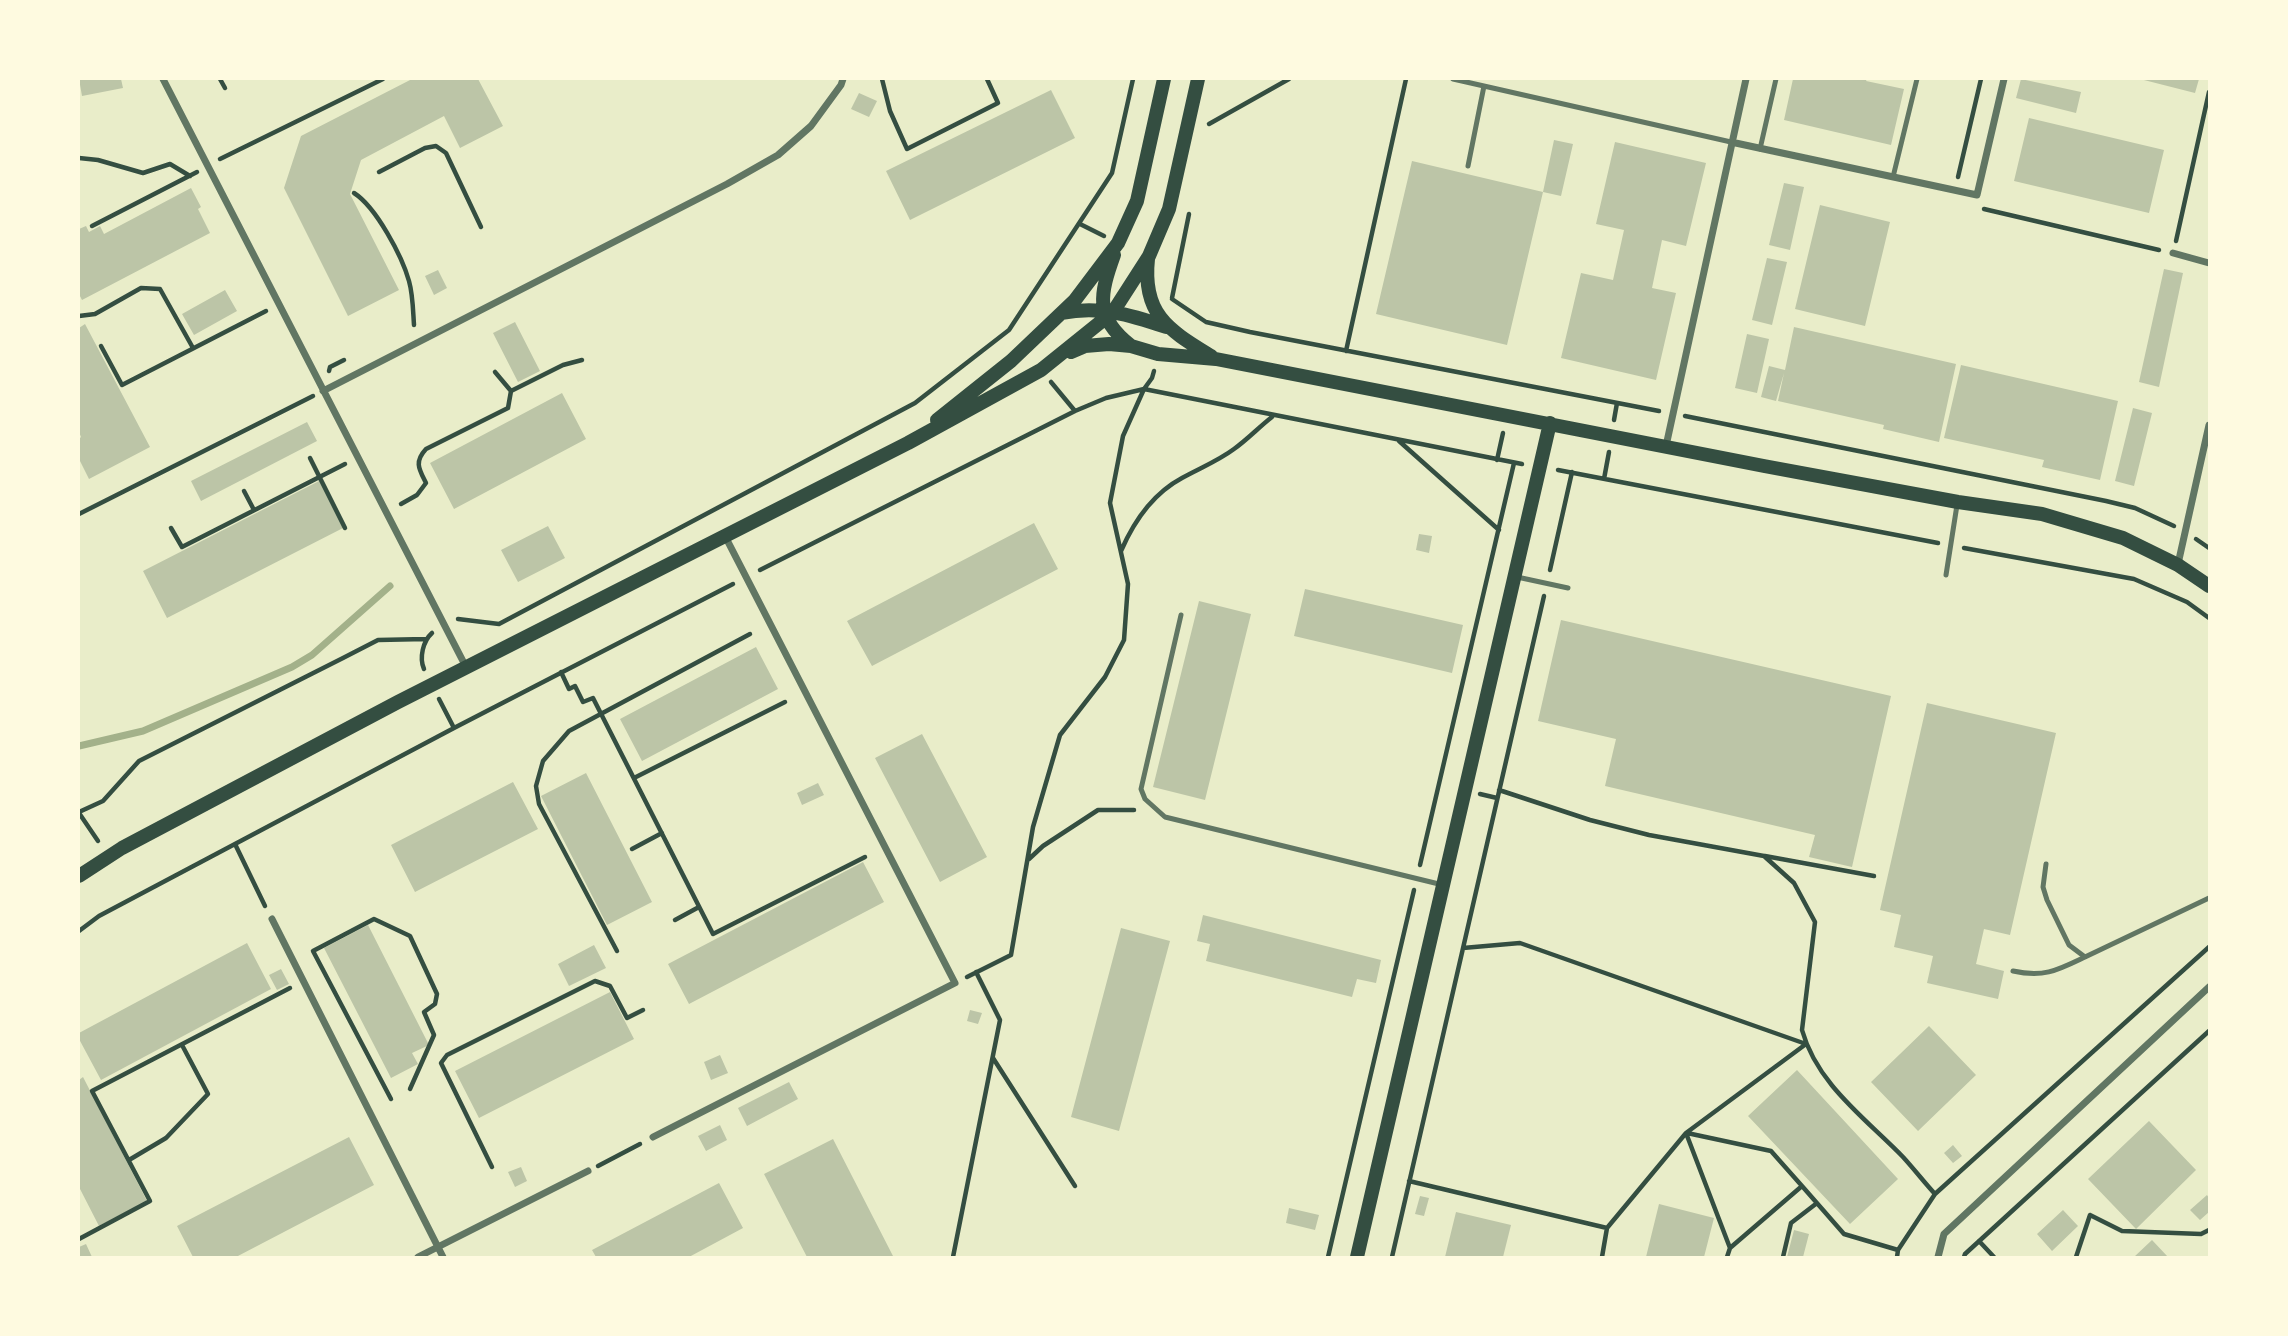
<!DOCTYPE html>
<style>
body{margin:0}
#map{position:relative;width:2288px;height:1336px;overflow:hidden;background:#e9edc9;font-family:"Exo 2",sans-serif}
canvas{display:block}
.frame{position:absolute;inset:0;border:80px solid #fefae0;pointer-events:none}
</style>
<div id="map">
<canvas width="2288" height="1336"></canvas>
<div class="frame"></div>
</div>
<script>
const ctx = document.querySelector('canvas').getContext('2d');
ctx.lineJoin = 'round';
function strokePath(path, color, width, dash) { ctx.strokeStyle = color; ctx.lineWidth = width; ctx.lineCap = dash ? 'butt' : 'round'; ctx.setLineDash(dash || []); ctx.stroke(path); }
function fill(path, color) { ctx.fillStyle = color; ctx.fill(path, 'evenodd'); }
strokePath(new Path2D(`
 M79,746l64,-15 149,-64 20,-12 78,-69`), '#a3b18a', 7);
fill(new Path2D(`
 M79,79h42l2,9 -41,8z
 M412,79h66l25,47 -43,22 -16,-32 -83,44 -11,34 49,96 -51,26 -64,-128 17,-52z
 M1793,79h74l-1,2 38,8 -13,56 -107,-25z
 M2021,79l60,13 -5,21 -60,-15z
 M2140,79h59l-4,14z
 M1051,90l24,48 -165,82 -24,-49z
 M859,93l18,8 -8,16 -18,-8z
 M2029,118l135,32 -15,63 -135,-32z
 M1554,140l19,4 -12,52 -18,-4z
 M1615,142l91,21 -20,83 -24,-6 -10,48 24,5 -20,87 -95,-22 20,-85 32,7 11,-50 -28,-6z
 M1412,161l131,31 -36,153 -131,-31z
 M1784,183l20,4 -14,63 -21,-5z
 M191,188l10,19 -3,2 12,24 -128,67 -3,-6v-65l7,-3 3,6 11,-6 4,8z
 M1820,205l70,17 -25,104 -70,-17z
 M1767,258l20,4 -15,63 -20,-5z
 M2164,269l19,4 -24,114 -20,-5z
 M438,270l9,18 -13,7 -9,-19z
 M225,290l12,21 -43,24 -12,-21z
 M515,322l25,49 -22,11 -25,-49z
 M85,324l65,123 -61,32 -10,-20v-20l2,-2 -2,-5v-104z
 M1794,327l162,37 -17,78 -56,-13 1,-4 -106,-24 6,-28 -8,28 -15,-4 8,-31 16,4z
 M1747,334l22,5 -12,54 -22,-5z
 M1961,365l157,36 -18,79 -58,-13 2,-7 -100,-22z
 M562,393l24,46 -132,70 -24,-46z
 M2133,408l19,5 -18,73 -19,-5z
 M307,422l10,19 -116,60 -10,-20z
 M321,480l24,47 -178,91 -24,-47z
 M1034,523l24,46 -186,97 -25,-45z
 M548,526l17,32 -47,24 -17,-32z
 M1419,534l13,2 -3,17 -13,-3z
 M1305,589l158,36 -11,48 -158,-37z
 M1199,601l52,13 -46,186 -52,-13z
 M1561,620l330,76 -39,171 -43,-10 6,-22 -210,-49 11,-47 -78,-18z
 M756,647l22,42 -136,72 -22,-42z
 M1927,703l129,30 -46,202 -26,-6 -8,35 28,7 -6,28 -71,-16 6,-27 -39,-9 7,-32 -21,-5z
 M922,734l65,123 -47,25 -65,-124z
 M586,773l66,129 -45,23 -66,-129z
 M513,782l25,47 -123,63 -24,-47z
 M818,783l6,12 -22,10 -5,-12z
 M863,862l21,40 -195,102 -21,-40z
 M1203,915l178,45 -5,23 -19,-4 -5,18 -146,-36 4,-17 -13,-3z
 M368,925l61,120 -17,8 6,11 -27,14 -67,-130z
 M1121,928l49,13 -51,190 -48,-14z
 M247,943l24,46 -170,91 -22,-41v-6z
 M594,945l12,23 -37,18 -11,-22z
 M281,969l8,15 -12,6 -8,-15z
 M610,992l24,47 -155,79 -24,-47z
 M970,1010l12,3 -4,11 -11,-3z
 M1929,1026l47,49 -58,56 -47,-49z
 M720,1055l8,18 -17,7 -7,-18z
 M1797,1070l101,109 -48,45 -102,-108z
 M83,1077l64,124 -48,25 -20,-39v-107z
 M789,1082l9,17 -51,27 -9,-18z
 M2149,1121l47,49 -60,59 -48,-50z
 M720,1125l7,15 -21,11 -8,-15z
 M349,1137l25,48 -138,72h-43l-16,-31z
 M833,1139l60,117 -3,1h-83l-43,-83z
 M1953,1145l9,11 -9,7 -9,-10z
 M521,1167l6,14 -12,6 -7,-15z
 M719,1183l24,45 -54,29h-93l-4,-7z
 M2207,1195l2,3v14l-9,8 -10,-10z
 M1420,1196l9,2 -5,18 -9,-2z
 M1659,1204l55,14 -10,39h-58z
 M1289,1208l30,7 -4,15 -29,-7z
 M2063,1210l15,16 -26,25 -15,-17z
 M1456,1212l55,13 -8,32h-58z
 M1794,1230l15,4 -6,23h-16z
 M2152,1240l16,17h-34z
 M86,1244l6,13h-13v-10z`), '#bcc5a7');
strokePath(new Path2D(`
 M220,79l5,9
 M882,79l8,32 17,38 91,-46 -11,-24
 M1209,124l80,-45
 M79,158l19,2 45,13 27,-9 20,12
 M220,159l163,-80
 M379,172l46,-24 11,-2 10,7 35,74
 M1958,177l23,-98
 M354,193c22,14 48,63 55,88 4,14 4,30 5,44
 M1984,209l175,41
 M1080,224l24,12
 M92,226l105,-54
 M2176,241l33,-149
 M1172,298l17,-84
 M1172,299l34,23 44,10 409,79
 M79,316l16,-2 46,-26 19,1 33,59
 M101,346l21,39 144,-74
 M1346,351l60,-272
 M329,371l1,-4 14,-7
 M495,372l16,19
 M1051,382l24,29
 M1685,416l421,85 29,7 39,18
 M1614,420l3,-17
 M1399,441l100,89
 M310,458l35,70
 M1497,460l6,-27
 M1558,470l380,73
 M1604,479l5,-27
 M244,491l10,19
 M401,504l16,-9 9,-12c-7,-14 -12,-21 0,-34l82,-41 3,-17 52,-26 19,-5
 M79,514l234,-118
 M171,528l11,19 163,-83
 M2196,539l13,9
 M1964,548l170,31 53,23 22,16
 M1121,551c13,-30 31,-57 61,-73 18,-10 36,-17 52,-29 14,-10 25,-22 38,-32
 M760,570l315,-159 31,-13 38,-9 8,-11 2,-7
 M1550,570l22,-98
 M458,619l41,5 416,-221 94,-73 103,-157 21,-94
 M424,669c-5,-11 -1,-28 8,-36
 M561,672l8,17 6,-3 8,16 10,-4 120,236 152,-77
 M439,699l15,29
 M634,778l151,-76
 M1499,790l91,30 59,15 115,21 30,27 21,39 -13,108c15,54 63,88 101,127 11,12 21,25 32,37
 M1480,794l17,4
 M79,812l24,-11 36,-40 204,-103 35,-18 48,-1
 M79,813l19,28
 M235,844l30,62
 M632,849l30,-16
 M1765,856l109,20
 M1029,859l14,-13 55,-36h36
 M1420,865l94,-402
 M675,920l24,-13
 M79,931l20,-15 355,-188 279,-144
 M1463,948l57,-5 286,101 -120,89 -79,95 -5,29
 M617,951l-78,-147 -3,-18 7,-25 26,-30 181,-97
 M967,977l44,-22 22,-128 27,-92 45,-58 19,-37 4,-56 -18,-81 13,-67 21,-47 378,75
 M993,1058l82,128
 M391,1099l-78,-148 61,-32 36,17 27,58 -2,10 -11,8 10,23 -24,54
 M1686,1133l44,115 -3,9
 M1687,1133l84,18 31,35
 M129,1160l37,-22 42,-44 -26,-49
 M598,1166l42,-22
 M492,1167l-51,-104 6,-8 148,-74 15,5 17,32 16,-8
 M1409,1181l198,47
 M79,1239l71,-38 -58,-110 198,-103
 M1979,1241l15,16
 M1730,1248l72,-62 42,48 54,16
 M953,1257l47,-237 -24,-48
 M1328,1257l86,-367
 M1392,1257l152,-661
 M1783,1257l8,-34 26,-20
 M1897,1257l1,-7 37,-56 274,-247
 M1964,1257l1,-3 244,-223
 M2076,1257l14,-42 32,16 79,3 8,-4`), '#344e41', 4.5);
strokePath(new Path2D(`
 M1453,79l278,63
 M1760,149l16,-70
 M1468,166l16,-80
 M1893,177l24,-98
 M1946,575l11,-70
 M1517,577l51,11
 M1181,615l-40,174 4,10 20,18 278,68
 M2046,864l-3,23 4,13 22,45 16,12 124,-59
 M2013,971c31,7 45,-1 72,-14`), '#617663', 5);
strokePath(new Path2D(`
 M163,79l303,588
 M1731,142l246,53 27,-116
 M2173,253l36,10
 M323,391l404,-207 51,-29 33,-29 30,-41 2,-6
 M1666,446l80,-367
 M2178,564l31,-139
 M272,919l171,338
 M653,1137l302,-154 -230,-447
 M418,1257l170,-86
 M1938,1257l6,-23 265,-247`), '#617663', 7);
strokePath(new Path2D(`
 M1114,255c-14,39 -20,62 16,90
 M1148,259c-6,56 21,71 63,97
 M1062,313c37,-8 69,2 104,14
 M1071,352l14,-6 24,-2 22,2 27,8 58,5 548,107 194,36 84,12 81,24 55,27 31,21
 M937,420l74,-59 64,-61 43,-57 19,-42 27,-122
 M79,876l43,-28 276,-146 510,-259 133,-73 72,-58 36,-56 20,-47 29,-130
 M1357,1257l193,-834`), '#344e41', 14);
</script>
